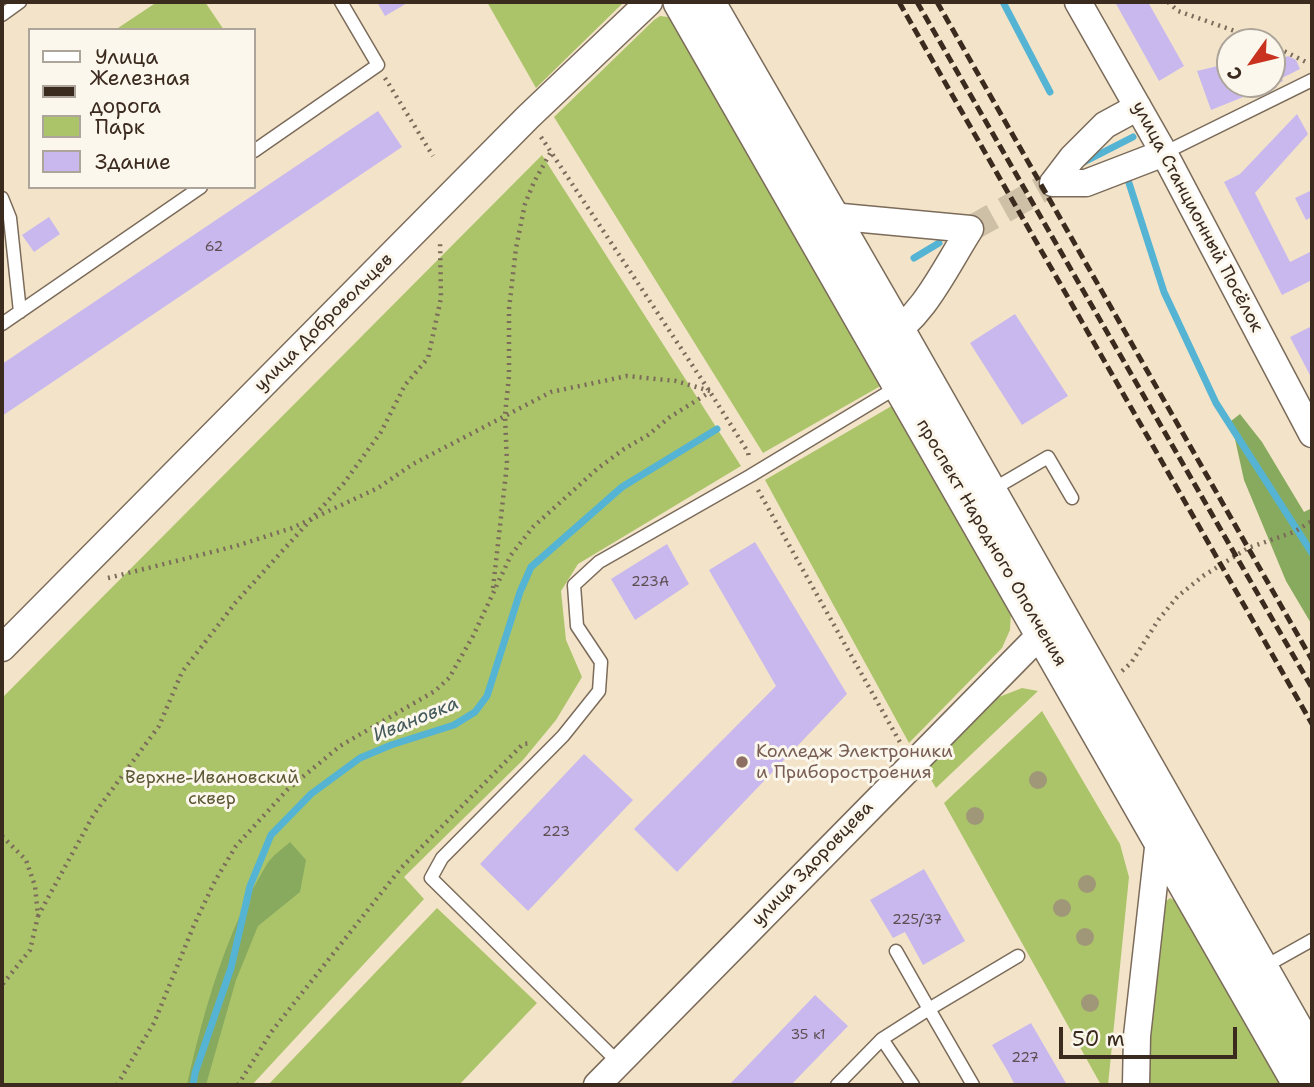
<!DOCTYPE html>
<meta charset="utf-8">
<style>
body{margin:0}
#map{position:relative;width:1314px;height:1087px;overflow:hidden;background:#f3e4c9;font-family:"Shantell Sans",sans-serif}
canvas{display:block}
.frame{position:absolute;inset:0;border:4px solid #3b2a1e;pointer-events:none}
.legend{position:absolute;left:28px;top:28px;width:228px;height:161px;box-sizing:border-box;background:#fbf7ec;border:2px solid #aea59a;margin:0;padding:9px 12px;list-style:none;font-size:21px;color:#3b2a1e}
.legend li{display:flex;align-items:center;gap:14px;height:35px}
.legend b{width:35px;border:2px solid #aea59a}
.north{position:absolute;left:1216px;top:28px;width:70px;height:70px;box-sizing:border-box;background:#fbf7ec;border:2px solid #aea59a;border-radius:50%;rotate:236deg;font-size:19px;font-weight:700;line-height:28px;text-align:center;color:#3b2a1e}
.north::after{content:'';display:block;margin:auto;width:24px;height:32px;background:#c8321e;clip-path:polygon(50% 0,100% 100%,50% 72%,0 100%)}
.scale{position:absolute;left:1059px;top:1027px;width:178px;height:32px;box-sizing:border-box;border:4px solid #3b2a1e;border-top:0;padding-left:9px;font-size:21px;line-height:24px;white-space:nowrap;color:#3b2a1e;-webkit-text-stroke:5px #fbf7ec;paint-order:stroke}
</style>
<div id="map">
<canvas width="1314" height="1087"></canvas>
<div class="frame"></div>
<ul class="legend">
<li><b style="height:9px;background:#fff"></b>Улица</li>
<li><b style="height:9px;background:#3b2a1e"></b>Железная дорога</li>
<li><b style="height:19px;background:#abc46a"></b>Парк</li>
<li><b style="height:19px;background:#c9b8ed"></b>Здание</li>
</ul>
<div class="north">С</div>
<div class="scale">50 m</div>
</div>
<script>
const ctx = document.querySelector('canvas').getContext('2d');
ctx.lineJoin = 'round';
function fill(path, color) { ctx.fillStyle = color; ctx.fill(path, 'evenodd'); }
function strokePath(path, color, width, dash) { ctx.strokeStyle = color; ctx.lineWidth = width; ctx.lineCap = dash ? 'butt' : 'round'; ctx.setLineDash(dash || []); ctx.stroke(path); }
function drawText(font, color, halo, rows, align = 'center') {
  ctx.font = font + ' "Shantell Sans",sans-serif'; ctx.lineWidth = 6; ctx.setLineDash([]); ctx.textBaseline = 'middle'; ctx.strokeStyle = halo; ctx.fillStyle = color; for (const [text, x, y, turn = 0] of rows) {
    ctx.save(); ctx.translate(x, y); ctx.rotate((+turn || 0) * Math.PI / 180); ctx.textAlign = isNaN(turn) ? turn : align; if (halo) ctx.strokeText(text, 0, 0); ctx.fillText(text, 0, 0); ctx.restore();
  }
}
fill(new Path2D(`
 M157,2h48l19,28h-109z
 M487,2h137l-88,86z
 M660,16l8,1 6,5 210,362 -121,69 -209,-336 100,-97z
 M542,155l199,311 -163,98 -17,27 5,49 16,37 -26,43 -33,40 -119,117 20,22 -172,186h-250v-387z
 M895,404l116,208 -1,18 -8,18 -93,95 -144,-263z
 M1022,688l16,3 -102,97 -11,-18 74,-73z
 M1042,711l78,133 9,33 -21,208h-7l-157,-282z
 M1170,898l7,4 106,183h-135v-36l15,-139 2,-8z
 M437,908l100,95 -78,82h-191z`), '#abc46a');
fill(new Path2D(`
 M1240,414l22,28 42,70 8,-4v117l-26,-44 -42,-101 -13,-59z
 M290,842l16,18 -6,32 -42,34 -22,54 -30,105h-19c16,-73 40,-156 80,-221 5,-8 15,-15 23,-22z`), '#88aa5e');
strokePath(new Path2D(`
 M1003,2l47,90
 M1084,162l49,-25
 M1129,183l35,109 52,111 96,150
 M914,258l25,-15
 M193,1085l2,-12 36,-105 19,-82 21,-51 40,-41 49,-36 31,-13 63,-20 21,-13 12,-16 33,-104 11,-25 91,-80 95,-58`), '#55b4d3', 7);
fill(new Path2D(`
 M377,2h32l-24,14z
 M1115,2h33l36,64 -25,15z
 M1288,56l8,4 4,9 -18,9 1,3 -72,29 -14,-39 33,-8v21h42v-24l4,2z
 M378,111l24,36 -400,269v-52z
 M1297,114l11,20 -53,59 35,69 22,-11v29l-30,15 -58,-113 16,-8z
 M1312,190v27l-6,3 -11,-22z
 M49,217l11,17 -26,18 -12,-17z
 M1015,314l53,82 -46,29 -52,-82z
 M1312,326v53l-22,-42z
 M755,542l92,152 -170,178 -43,-43 142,-143 -67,-116z
 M667,544l22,40 -54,36 -24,-41z
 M584,754l49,46 -105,111 -48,-47z
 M924,869l41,72 -42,24 -18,-33 -12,6 -23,-38z
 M815,995l33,31 -57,59h-62z
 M1031,1023l36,62h-52l-8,-15 -15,-25z`), '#c9b8ed');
strokePath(new Path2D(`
 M970,229l83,-46`), '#cebfa7', 26, [26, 13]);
const service = new Path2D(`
 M2,15l18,-13
 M254,151l124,-86 -37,-63
 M1164,153l148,-73
 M2,198l8,20 10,94
 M2,324l199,-137
 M990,491l58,-34 24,41
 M896,951l33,58 89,-53
 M1262,968l50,-28
 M882,1039l31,46
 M619,1063l-188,-185 11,-20 121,-122 36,-45 2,-29 -24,-36 -3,-41 25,-23 151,-86 149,-90
 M837,1085l45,-46 47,-30 44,76`);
const minor = new Path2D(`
 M1078,2l86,151 148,281
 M1053,183h33l78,-30
 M1053,183l19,-25 33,-33 33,-18
 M818,223l13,-7 139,13c-25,39 -46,88 -87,112
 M2,648l526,-531 121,-115
 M597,1085l445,-452 15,-11
 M1136,1085l1,-49 22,-197`);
const tertiary = new Path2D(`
 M680,2l620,1083
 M708,2l191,330 413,725`);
strokePath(service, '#7b6b5a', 15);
strokePath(minor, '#7b6b5a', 29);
strokePath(tertiary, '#7b6b5a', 36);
strokePath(new Path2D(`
 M1168,2l10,9 88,31
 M1272,45l36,18
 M385,78l48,78
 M541,137l169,255 38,60 1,6
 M758,490l143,254
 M108,578l128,-32 56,-18 86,-40 35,-24 138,-72 76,-16 49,5 34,10
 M493,588l14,-124 -2,-49 4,-39v-67l7,-61 9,-44 9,-22 18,-32
 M1122,671l9,-8 28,-44 19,-23 25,-20 45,-28 46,-16 18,-11
 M2,836l24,24 9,26 3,30 -8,34 -28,35
 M38,916l56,-102 65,-88 23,-54 54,-70 108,-119 37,-51 24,-47 23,-27 13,-60 -1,-58
 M117,1085l37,-62 40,-98 21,-44 21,-35 51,-56 53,-44 95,-55 14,-13 24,-42 38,-81 22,-28 64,-58 27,-20 24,-14 22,-18 40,-25
 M238,1085l34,-54 129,-163 122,-124 8,-1`), '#7b6b5a', 4.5, [2, 5]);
strokePath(service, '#fff', 12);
strokePath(minor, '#fff', 26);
strokePath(tertiary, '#fff', 33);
strokePath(new Path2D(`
 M899,2l413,722
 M917,2l395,686
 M937,2l375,658`), '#3b2a1e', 5, [10, 5]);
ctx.fillStyle = '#a09778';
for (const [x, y] of [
 [1038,780],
 [975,816],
 [1087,884],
 [1062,908],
 [1085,937],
 [1090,1003]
]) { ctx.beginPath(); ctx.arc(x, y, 9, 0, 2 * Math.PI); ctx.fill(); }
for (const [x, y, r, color] of [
 [742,762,7,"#8d6e63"]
]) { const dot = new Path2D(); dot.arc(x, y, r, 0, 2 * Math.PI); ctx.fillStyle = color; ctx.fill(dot); strokePath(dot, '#fbf7ec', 2.5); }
drawText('14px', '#5e4e52', null, [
 ["62",214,247],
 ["223А",650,582],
 ["223",556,832],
 ["225/37",917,920],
 ["35 к1",808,1035],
 ["227",1025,1058]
]);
drawText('18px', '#3b2a1e', '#fbf7ec', [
 ["улица Станционный Посёлок",1197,217,62],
 ["улица Добровольцев",324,323,-45],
 ["проспект Народного Ополчения",991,543,60],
 ["улица Здоровцева",813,864,-46]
]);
drawText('18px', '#785e54', '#fbf7ec', [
 ["Колледж Электроники",756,752],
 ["и Приборостроения",756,773]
], 'left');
drawText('18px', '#5d5835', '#fbf7ec', [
 ["Верхне-Ивановский",212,778],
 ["сквер",212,799]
]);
drawText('italic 19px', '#445a5d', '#fbf7ec', [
 ["Ивановка",416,720,-22]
]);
</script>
